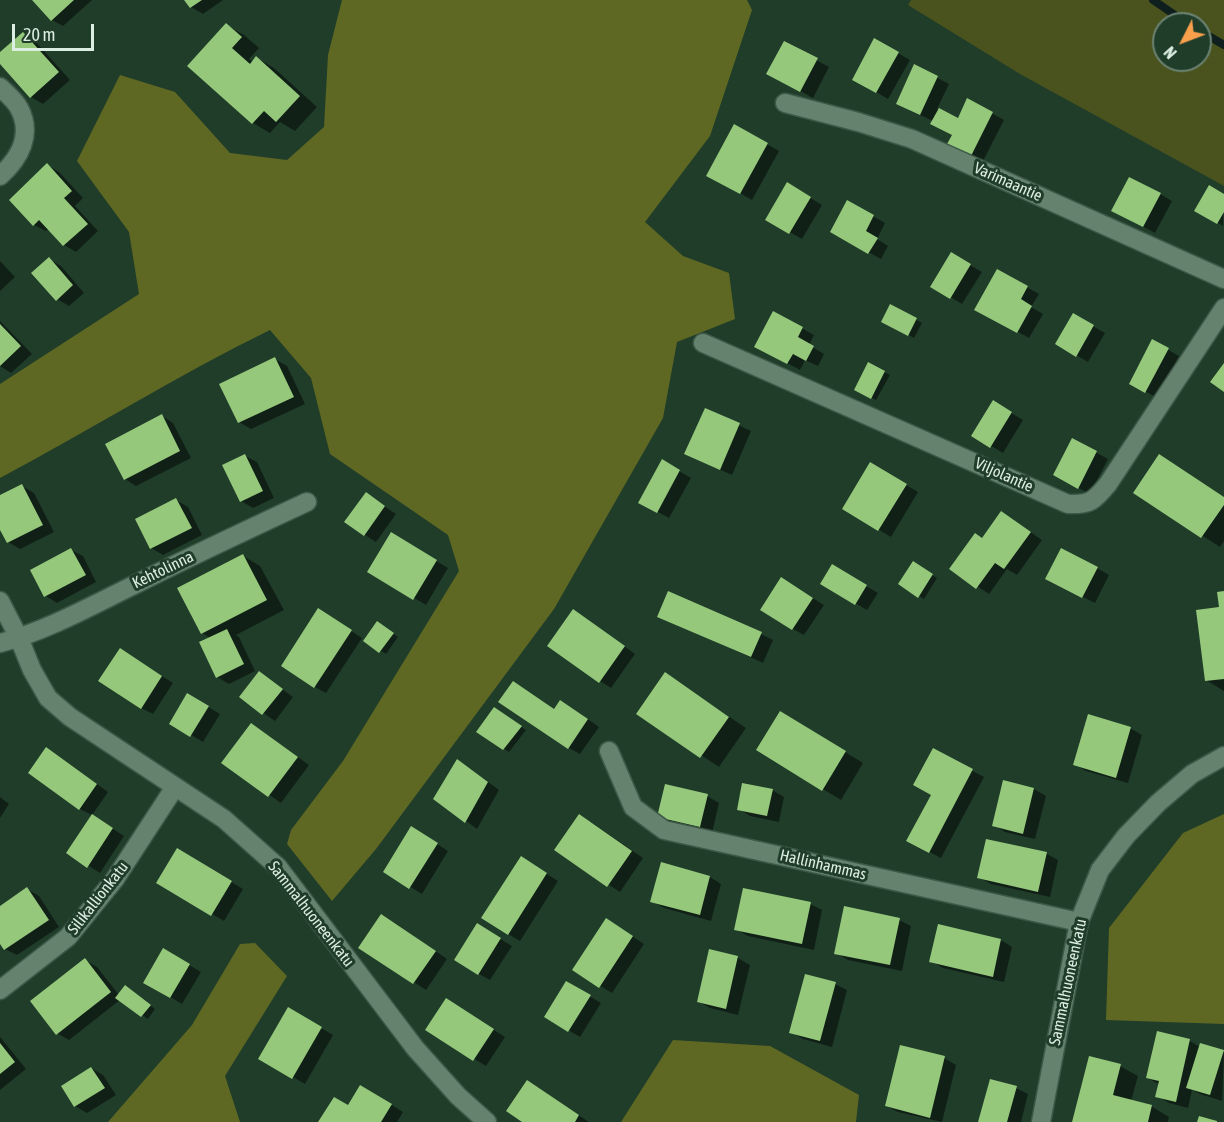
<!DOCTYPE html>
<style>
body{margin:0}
#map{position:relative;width:1224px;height:1122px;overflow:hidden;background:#203d2a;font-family:"Asap Condensed",sans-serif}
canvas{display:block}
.north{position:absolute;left:1152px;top:12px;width:60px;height:60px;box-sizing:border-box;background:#203d2a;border:2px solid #6b8373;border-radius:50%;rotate:228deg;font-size:16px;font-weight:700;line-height:24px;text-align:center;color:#dcede1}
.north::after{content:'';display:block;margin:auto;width:21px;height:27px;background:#f8a04b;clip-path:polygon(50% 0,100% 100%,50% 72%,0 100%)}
.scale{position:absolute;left:12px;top:24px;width:82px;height:27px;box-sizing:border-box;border:3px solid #dcede1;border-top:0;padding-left:8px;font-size:18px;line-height:21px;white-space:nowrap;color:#dcede1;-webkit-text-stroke:4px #203d2a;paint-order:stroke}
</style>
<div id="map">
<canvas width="1224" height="1122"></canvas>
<div class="north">N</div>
<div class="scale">20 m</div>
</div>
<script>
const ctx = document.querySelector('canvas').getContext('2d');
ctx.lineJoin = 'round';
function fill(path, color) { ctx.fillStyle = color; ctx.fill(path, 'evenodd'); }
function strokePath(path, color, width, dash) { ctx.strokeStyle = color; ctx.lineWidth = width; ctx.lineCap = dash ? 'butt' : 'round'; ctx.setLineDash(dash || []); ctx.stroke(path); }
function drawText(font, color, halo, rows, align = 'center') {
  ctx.font = font + ' "Asap Condensed",sans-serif'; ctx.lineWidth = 6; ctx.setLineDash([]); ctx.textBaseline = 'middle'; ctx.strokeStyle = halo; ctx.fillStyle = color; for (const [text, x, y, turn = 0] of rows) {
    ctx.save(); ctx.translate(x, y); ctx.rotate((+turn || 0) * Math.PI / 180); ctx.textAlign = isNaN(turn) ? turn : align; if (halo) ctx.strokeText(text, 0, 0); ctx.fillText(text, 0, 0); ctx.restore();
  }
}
fill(new Path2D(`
 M911,0h313v186l-204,-112 -112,-69zM1164,24h36v36h-36z`), '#4a531e');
fill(new Path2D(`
 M342,0h405l5,10 -42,126 -65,86 38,34 46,17 6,46 -58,23 -14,76 -109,191 -178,240 -44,52 -45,-57 4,-14 52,-69 116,-190 -11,-36 -118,-81 -19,-76 -41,-48c-92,45 -180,100 -270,148v-94l139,-90 -10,-62 -52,-71 43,-86 55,17 55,61 57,7 37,-33 4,-72z
 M1224,814v210l-118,-4 3,-92 74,-95z
 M255,943l32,33 -62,100 15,46h-132l84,-97 48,-81z
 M673,1040l97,6 89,49 -3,27h-235z`), '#5e6823');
fill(new Path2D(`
 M34,0h58l-29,26 -11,-6z
 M186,0h37l-20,14 -12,-7z
 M226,25l18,10 15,13 -10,11 4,3 4,-4 17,10 43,39 -22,24 -15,-9 -10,11 -17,-10 -64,-57z
 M23,34l12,7 35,39 -27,24 -12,-7 -31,-35v-8z
 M875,40l35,20 -22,39 -34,-20z
 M785,43l44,24 -16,31 -33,-18z
 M915,66l34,18 -12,25 21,11 10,-20 36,20 -21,41 -22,-11 -7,-15 -21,-14 -24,-11z
 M735,126l44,25 -27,49 -44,-25z
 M47,165l12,7 24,26 -8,8 23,25 -22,21 -12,-7 -15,-16 -3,2 -12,-6z
 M787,184l35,21 -20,34 -35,-20z
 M1160,194l12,7 -17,32 -30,-16z
 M1224,196l-1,30 -26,-16z
 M848,202l37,21 -8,16 11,7 -7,13 -49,-27z
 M951,254l31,18 -20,32 -30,-18z
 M49,259l12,7 23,27 -15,13 -12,-7z
 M0,261l15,16 -15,14z
 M998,271l41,23 -8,13 12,7 -14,24 -52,-29z
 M891,306l31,17 -8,15 -31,-17z
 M774,313l40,22 -5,10 15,9 -6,12 -13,-6 -5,10 -44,-24z
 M1073,315l32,18 -17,29 -31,-18z
 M0,321l32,33 -21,19 -11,-7z
 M1153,341l26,15 -21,42 -27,-14z
 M275,359l12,7 18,38 -54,25 -12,-7z
 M869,364l21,11 -14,25 -20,-11z
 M993,402l30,18 -20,33 -30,-18z
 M706,410l45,21 -19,44 -46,-21z
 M162,416l11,7 18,35 -55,28 -11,-7z
 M1073,440l35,19 -18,35 -23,-12z
 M245,456l12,6 17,36 -21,10 -12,-7z
 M1160,456l64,41v44l-4,6 -85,-55z
 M662,461l29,17 -22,40 -29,-16z
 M871,464l47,28 -27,45 -47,-28z
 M22,486l12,7 20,39 -34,17 -12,-7 -8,-15v-30z
 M366,494l30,20 -20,28 -11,-7z
 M176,500l12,7 14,28 -39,20 -12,-7z
 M1013,520l29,20 -25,35 -10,-6 -18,25 -38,-25 32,-29z
 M392,534l56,34 -22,37 -57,-34z
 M71,550l12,6 13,26 -39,21 -11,-7z
 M243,556l17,10 24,44 -48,25 3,2 16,34 -26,13 -12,-7 -6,-39 -9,-5z
 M913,563l24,15 -13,21 -5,-3z
 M832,566l46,27 -11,17 -45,-26z
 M1097,568l12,7 -14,28 -36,-18z
 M793,586l31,19 -20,30 -11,-6z
 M1224,593v98l-18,-11z
 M659,616l102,18 12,6 -10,23z
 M330,617l32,21 -36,55 -11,-6z
 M585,618l50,36 -24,34 -11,-7z
 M382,626l16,11 -12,17 -21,-13z
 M132,657l41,26 -20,31 -12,-6z
 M260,673l33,24 -18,24 -34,-24z
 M665,674l81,54 -27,39 -81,-54z
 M188,695l32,19 -17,28 -32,-19z
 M572,708l27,19 -19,27 -11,-6 -14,-38z
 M494,709l32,21 -17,22 -31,-20z
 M798,723l65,40 -22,37 -83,-50z
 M252,724l57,41 -28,38 -58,-40z
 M1130,728l12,7 -14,48 -42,-12 -11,-7z
 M933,750l51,27 -43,81 -33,-17 25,-47z
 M58,756l50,36 -16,23 -12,-6z
 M469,768l30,22 -22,39 -42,-31z
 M1004,782l30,7 12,7 -11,43 -30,-7 -11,-7z
 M772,790l12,7 -5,25 -29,-6 -11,-7z
 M707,796l12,7 -7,30 -41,-10 -12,-7z
 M0,797l9,7 -9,14z
 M591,822l52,36 -23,34 -64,-42z
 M104,823l20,13 -24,37 -32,-20z
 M423,835l25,16 -26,43 -37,-23z
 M177,850l66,39 -19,32 -66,-38z
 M1047,854l11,6 -8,37 -59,-13 -12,-7z
 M533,865l25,16 -38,60 -12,-7z
 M710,877l11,7 -10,37 -47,-13 -12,-7z
 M27,889l12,7 20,31 -42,28 -12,-6 -5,-8v-34z
 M810,904l12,6 -8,40 -66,-14 -12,-7z
 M899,920l12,6 -9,45 -54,-11 -12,-7z
 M393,922l54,37 -21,31 -66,-43z
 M618,927l26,17 -32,49 -38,-23z
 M489,932l23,14 -22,34 -11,-6z
 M1001,940l11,7 -8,35 -61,-14 -12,-7z
 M164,950l37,22 -19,32 -37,-22z
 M711,951l27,7 12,7 -12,50 -28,-7 -12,-7z
 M85,960l12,7 22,28 11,-5 25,19 -7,10 -28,-19 -51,40 -12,-7z
 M567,983l34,20 -21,34 -34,-20z
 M835,984l12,6 -15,57 -29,-8 -12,-7z
 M458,1007l47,30 -19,29 -59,-36z
 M289,1009l44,26 -28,49 -45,-26z
 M0,1037l26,32 -26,21z
 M1190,1041l10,6 1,-2 23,7 -2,49 -22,-7 -8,-4 -4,18 -19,-5 -12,-7 3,-11 -12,-7z
 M944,1058l12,7 -14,57 -44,-10 -12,-6z
 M1120,1066l18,10 -7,25 20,5 18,11 -1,5h-94z
 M91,1068l12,7 13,20 -29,18 -12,-7z
 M1016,1088l12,6 -7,28h-40z
 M539,1089l50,33h-64z
 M373,1093l30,19 -6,10h-77z`), '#0007');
strokePath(new Path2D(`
 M1153,0l35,24
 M1200,31l24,14`), '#0e1f1e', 8);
fill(new Path2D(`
 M32,0h42l-23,21z
 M184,0h18l-12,8z
 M226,23l16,14 -10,11 18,16 6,-8 44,40 -24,26 -12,-11 -12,13 -65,-58z
 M23,32l36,40 -29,26 -30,-34v-12z
 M874,38l25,14 -23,41 -24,-13z
 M784,41l34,17 -18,34 -34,-18z
 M914,64l24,12 -18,39 -24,-11z
 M967,98l26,14 -22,44 -24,-12 5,-9 -22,-11 9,-16 19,10z
 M734,124l34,19 -28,51 -34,-18z
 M47,163l25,28 -8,7 24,26 -25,22 -24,-26 -6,6 -24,-26z
 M1129,177l32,16 -18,34 -32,-16z
 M787,182l24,15 -22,37 -24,-14z
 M1209,185l15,9v18l-7,12 -23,-13z
 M847,200l27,15 -8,16 12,7 -10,16 -38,-22z
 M951,252l20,12 -21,35 -20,-12z
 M49,257l24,28 -17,16 -25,-28z
 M997,269l31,17 -7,13 11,7 -15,27 -43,-23z
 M890,304l27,14 -9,18 -27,-14z
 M773,311l30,16 -5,10 16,9 -8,15 -13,-7 -6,10 -33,-17z
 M1073,313l21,12 -18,32 -21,-13z
 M0,324l21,22 -21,20z
 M1152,339l17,9 -24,45 -16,-9z
 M275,357l19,40 -56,26 -19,-39z
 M868,362l17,9 -14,28 -17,-9z
 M1224,363v29l-14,-10z
 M993,400l19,12 -22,36 -19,-12z
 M705,408l35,15 -20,47 -36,-16z
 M162,414l18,37 -56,29 -19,-36z
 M1072,438l25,13 -19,38 -25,-14z
 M245,454l18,37 -23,11 -18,-37z
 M1159,454l65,43v8l-23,33 -68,-45z
 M662,459l18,11 -23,43 -19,-10z
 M870,462l37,22 -29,47 -36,-22z
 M22,484l21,41 -36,18 -7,-13v-35z
 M366,492l19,14 -21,30 -20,-14z
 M176,498l16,30 -42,21 -15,-30z
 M1001,511l30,21 -27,37 -9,-6 -19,26 -27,-20 26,-36 7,5z
 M391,532l46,28 -24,40 -46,-28z
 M71,548l15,27 -42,22 -14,-27z
 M1061,548l37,19 -16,31 -37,-19z
 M243,554l24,46 -66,34 -24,-46z
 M913,561l20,13 -15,24 -20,-14z
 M832,564l35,21 -12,20 -35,-21z
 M781,577l32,21 -21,32 -32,-20z
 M668,591l94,41 -11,25 -94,-40z
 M1224,591v88l-19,2 -9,-71 23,-3 -2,-15z
 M318,608l34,22 -38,58 -33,-22z
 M573,609l52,37 -26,37 -52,-37z
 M377,621l17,12 -15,20 -16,-12z
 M227,629l17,35 -28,14 -17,-36z
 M120,648l42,28 -21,33 -43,-28z
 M259,671l24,18 -21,26 -23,-18z
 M665,672l64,45 -29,41 -64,-44z
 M513,681l41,28 6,-9 28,19 -20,30 -70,-47z
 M187,693l22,13 -19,31 -21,-13z
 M494,707l28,19 -19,24 -27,-18z
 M780,711l66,40 -24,40 -66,-41z
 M1088,714l43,13 -15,51 -43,-13z
 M251,723l47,34 -30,40 -47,-34z
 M46,747l51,37 -18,26 -51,-37z
 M933,748l40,21 -44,84 -23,-12 25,-46 -18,-10z
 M457,759l31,23 -23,41 -32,-24z
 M1003,780l31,8 -11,46 -31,-8z
 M742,783l31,6 -6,27 -30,-6z
 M665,784l43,10 -8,33 -43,-10z
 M92,814l21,14 -26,40 -21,-15z
 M579,814l53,37 -25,36 -53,-37z
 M411,826l27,17 -29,46 -26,-17z
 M986,839l61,13 -9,40 -61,-14z
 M177,848l55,33 -21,35 -55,-33z
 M521,856l26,17 -39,62 -27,-17z
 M661,862l49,14 -10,39 -50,-13z
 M27,887l22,33 -45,30 -4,-6v-38z
 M743,888l68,14 -9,42 -68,-14z
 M844,906l56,12 -10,47 -56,-11z
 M381,914l55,37 -23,33 -55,-36z
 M606,918l27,18 -34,52 -27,-18z
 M477,923l24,15 -23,37 -24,-15z
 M938,924l63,15 -8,38 -64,-15z
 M163,948l27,16 -20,34 -27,-15z
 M709,949l29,7 -12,53 -29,-7z
 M85,958l26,34 -55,43 -26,-34z
 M805,974l31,8 -16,59 -31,-8z
 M566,981l25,14 -23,37 -24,-15z
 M125,985l26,20 -10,12 -26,-19z
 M446,998l48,31 -21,32 -48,-31z
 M288,1007l34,20 -30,52 -34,-20z
 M1157,1031l33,8 -14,63 -21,-5 4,-16 -13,-3z
 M0,1043l15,19 -15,12z
 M1200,1043l24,7 -14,45 -24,-7z
 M900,1045l45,11 -15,62 -45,-12z
 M1089,1056l32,8 -8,31 39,10 -4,17h-76z
 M91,1067l14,21 -31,19 -13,-21z
 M990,1079l27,7 -10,36h-29z
 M527,1080l52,35 -4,7h-53l-16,-11z
 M360,1085l32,19 -11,18h-63l16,-25 14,8z
 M1199,1116l18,5v1h-20z`), '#95c87b');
const street = new Path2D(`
 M0,87c6,6 15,13 19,21 14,26 1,50 -19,68
 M785,103l73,19 54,17 312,140
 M703,343l365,161c22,1 26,-3 40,-20l116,-176
 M0,601l19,37 13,32 16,28 22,19 154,102 54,48 137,181 43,48 29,26
 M0,643c46,-12 91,-37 134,-58 57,-29 115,-56 173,-83
 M609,751l24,56 31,23 415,92
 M0,990l68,-53 47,-58 60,-92
 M1041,1122l38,-200 21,-52 26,-34 32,-33 34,-29 32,-18`);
strokePath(street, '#3e5848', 21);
strokePath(street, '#64826d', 18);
drawText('16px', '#dcede1', '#203d2a', [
 ["Varimaantie",1008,182,24],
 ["Viljolantie",1004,475,24],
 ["Kehtolinna",163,570,-26],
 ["Hallinhammas",823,865,13],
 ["Silikallionkatu",98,898,-52],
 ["Sammalhuoneenkatu",311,914,52],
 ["Sammalhuoneenkatu",1068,982,-78]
]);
</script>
